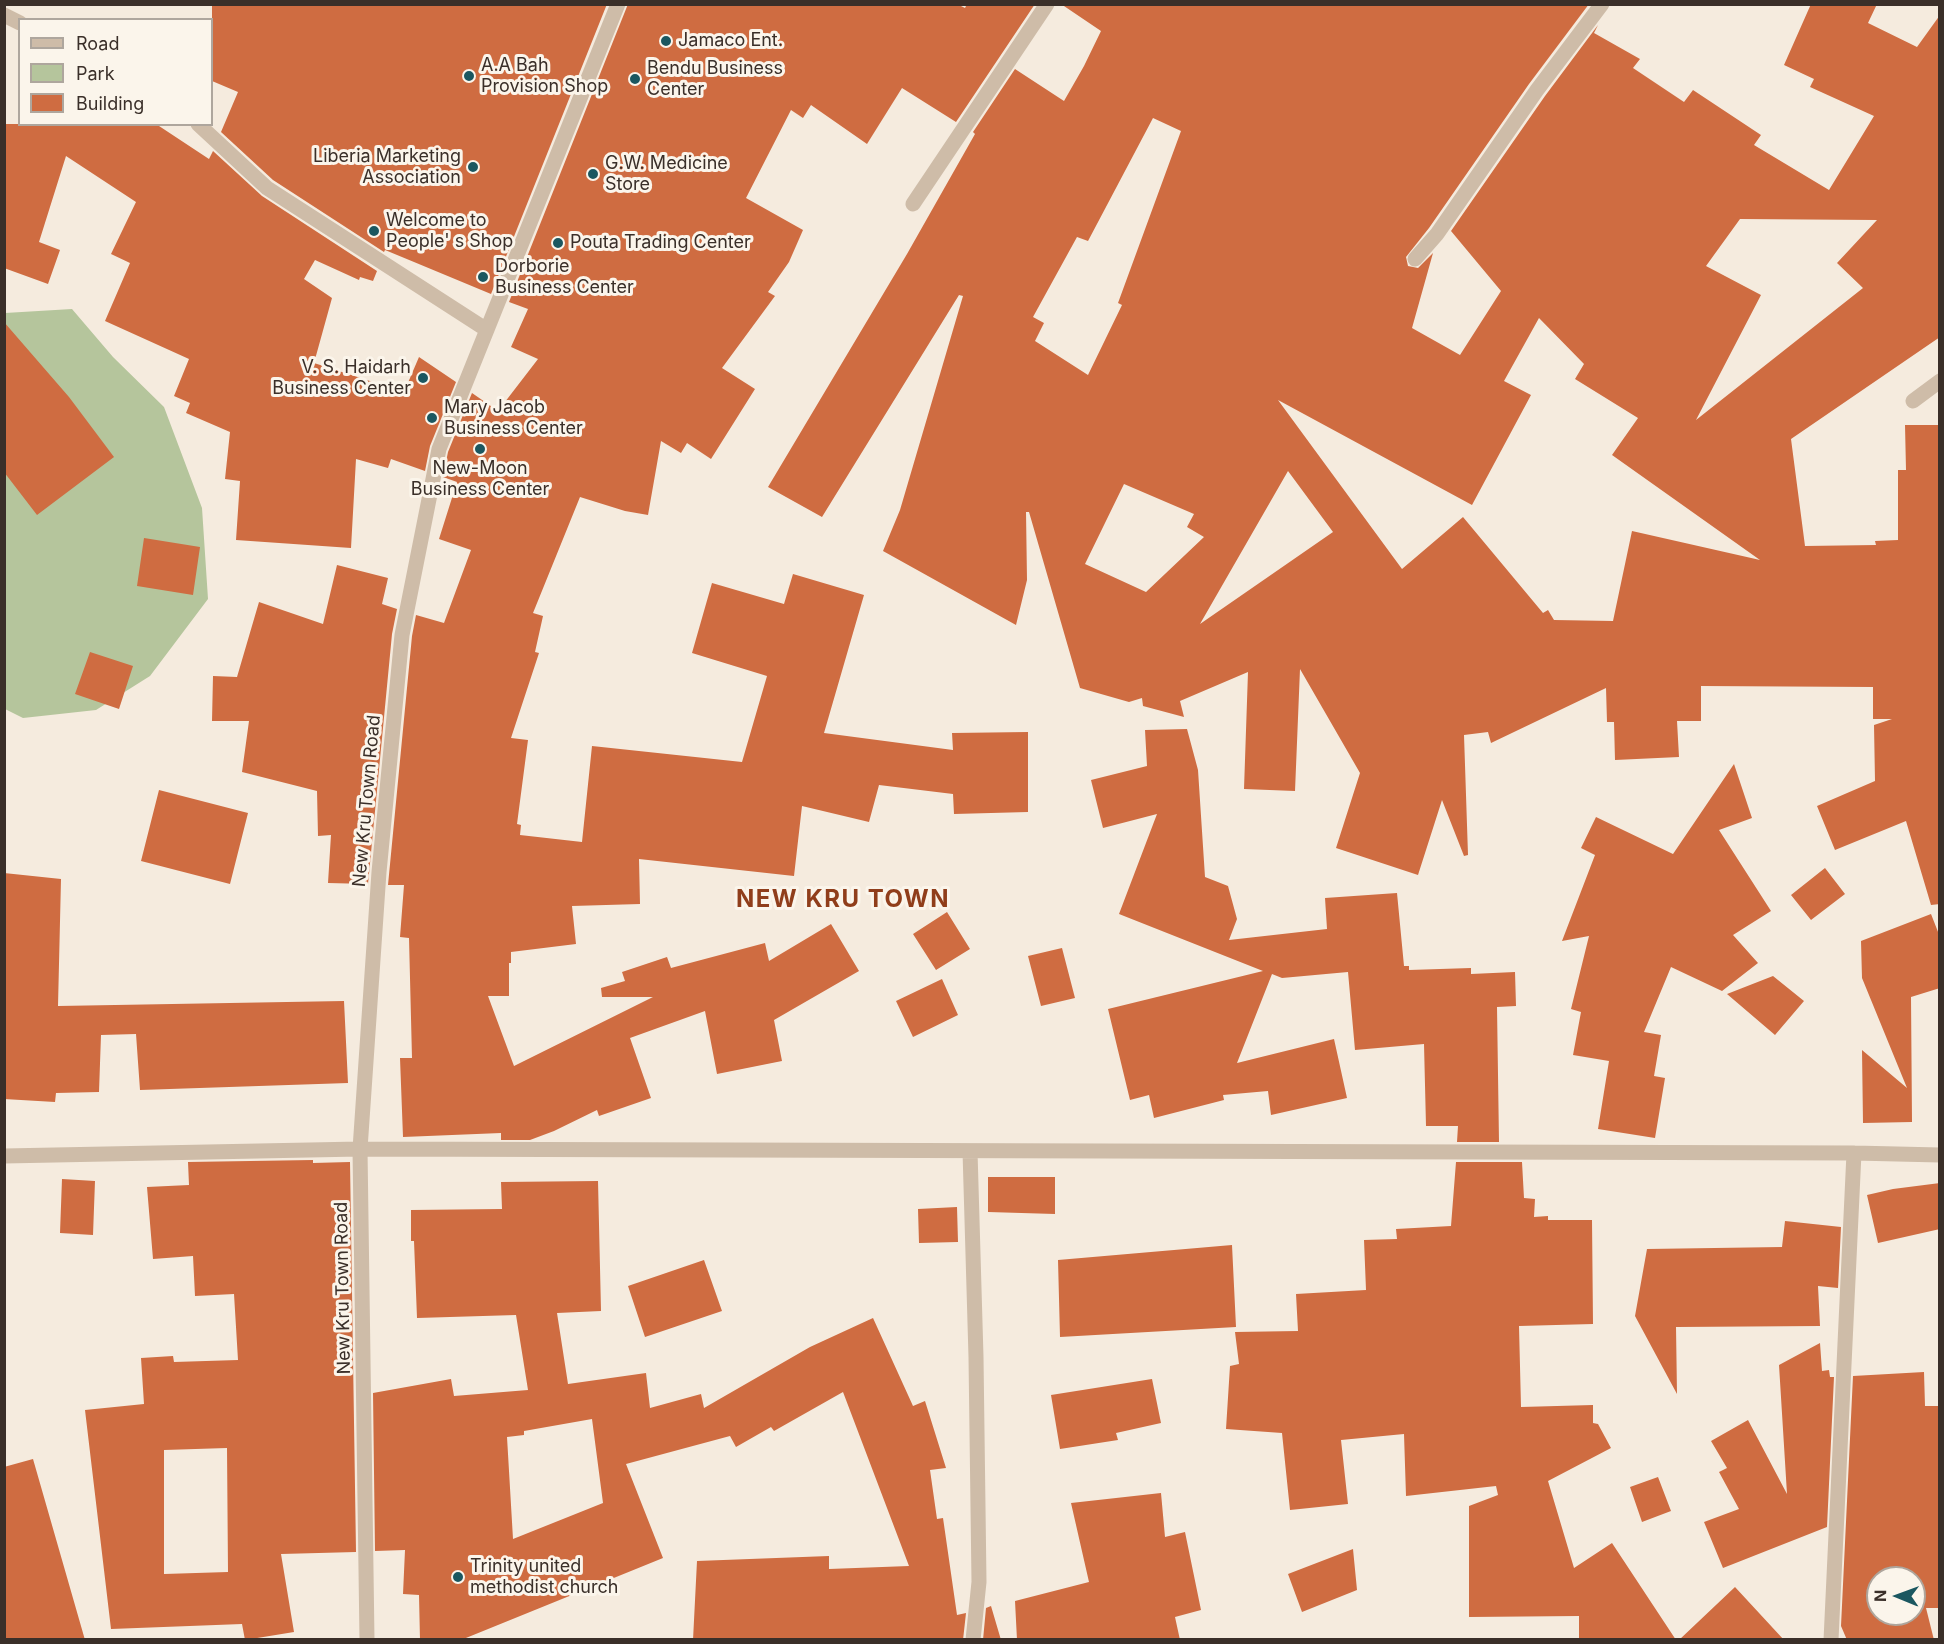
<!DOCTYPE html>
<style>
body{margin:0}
#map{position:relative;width:1944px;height:1644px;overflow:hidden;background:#f5ebde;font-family:Inter,sans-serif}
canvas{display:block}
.frame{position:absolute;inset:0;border:6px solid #3a2f29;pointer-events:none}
.legend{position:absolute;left:18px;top:18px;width:195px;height:108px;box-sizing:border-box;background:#fbf5eb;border:2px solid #aea69d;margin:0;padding:8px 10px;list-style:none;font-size:18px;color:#3a2f29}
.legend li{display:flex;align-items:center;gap:12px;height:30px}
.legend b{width:30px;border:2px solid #aea69d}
.north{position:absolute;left:1866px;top:1566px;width:60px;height:60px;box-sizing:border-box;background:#fbf5eb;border:2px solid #aea69d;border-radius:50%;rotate:271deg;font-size:16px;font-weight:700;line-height:24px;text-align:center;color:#3a2f29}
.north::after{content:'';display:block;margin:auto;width:21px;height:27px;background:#1b5760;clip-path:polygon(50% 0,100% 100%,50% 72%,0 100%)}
</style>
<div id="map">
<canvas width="1944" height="1644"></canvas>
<div class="frame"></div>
<ul class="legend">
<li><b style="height:8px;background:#cebca8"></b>Road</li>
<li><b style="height:16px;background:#b5c59c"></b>Park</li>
<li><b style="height:16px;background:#cf6c41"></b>Building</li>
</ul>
<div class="north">N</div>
</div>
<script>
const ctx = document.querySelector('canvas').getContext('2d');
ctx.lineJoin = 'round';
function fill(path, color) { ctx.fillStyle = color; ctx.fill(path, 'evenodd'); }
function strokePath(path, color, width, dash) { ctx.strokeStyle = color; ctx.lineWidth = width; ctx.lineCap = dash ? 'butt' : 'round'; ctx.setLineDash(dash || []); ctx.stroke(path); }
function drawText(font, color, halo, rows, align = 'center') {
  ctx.font = font + ' Inter,sans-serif'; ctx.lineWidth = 6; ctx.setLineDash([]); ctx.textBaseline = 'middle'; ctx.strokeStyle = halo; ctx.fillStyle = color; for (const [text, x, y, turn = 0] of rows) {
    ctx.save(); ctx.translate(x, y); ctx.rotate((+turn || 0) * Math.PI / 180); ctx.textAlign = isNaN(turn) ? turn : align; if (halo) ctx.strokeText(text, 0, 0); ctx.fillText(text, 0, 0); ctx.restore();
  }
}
fill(new Path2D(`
 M72,309l41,48 51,50 38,101 6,91 -58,77 -54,34 -73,8 -18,-9v-396z`), '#b5c59c');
fill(new Path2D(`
 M212,4h395l-116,290 -77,-32 -29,-12 -1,2 -111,-72 -52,-48 17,-40 -26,-11z
 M628,4h329l8,4 2,-4h68l-79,118 -54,-34 -35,56 -56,-39 -8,13 -12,-8 -45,88 57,32 -14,32 -21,30 7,4 -53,72 33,21 -44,70 -24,-16 -6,10 -20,-12 -13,74 -23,-4 -45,-14 -47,116 10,3 -8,36 4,1 -28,85 17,2 -11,84 4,1 -1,10 62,7 10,-96 150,16 25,-86 -75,-23 20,-70 72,21 9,-30 71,21 -40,138 129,17 -1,-17 76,-1v80l-74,2 -1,-20 -74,-9 -10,37 -67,-16 -8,70 -155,-17 1,45 -68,2 4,38 -65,8v11h-2v33h-21l26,70 139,-69h-51l-1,-9 24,-7 -3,-9 45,-15 4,11 94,-25 4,18 62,-37 28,47 -85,49 8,41 -65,13 -12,-63 -75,27 21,60 -52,18 -2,-6 -43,21 -24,9h-29v-7l-98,4 -3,-79h12l-3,-120 -9,-1 4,-52h-16l24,-249 4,-21 28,8 27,-73 -32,-11 18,-57 -14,-5 5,-25 24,-59 26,18 40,-52 -27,-12 17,-38 -19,-7z
 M1061,4h528l-60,80 -100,144 -23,29 2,9 10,2 15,-15 -21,75 48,27 41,-64 -50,-60 94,-135 53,-71 -4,8 46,26 -7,9 51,34 9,-12 68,45 -7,10 75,45 45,-74 -64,-29 4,-8 -30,-14 27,-61h66l-9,19 49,24 23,-32v322l-149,102 14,107 71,-1 -1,-4 23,-1v-70h8l-1,-45h35v479l-9,1 -25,-84 -71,29 -18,-44 58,-25 -1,-56 18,-6h-19v-32l-172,-1v35h-24l2,36 -64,3 -1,-38h-7l-1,-34 -115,55 -3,-11 -24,3 4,120 -4,1 -22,-56 -24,75 -82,-27 24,-75 -60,-104 -5,122 -51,-2 4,-117 -68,29 4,16 -41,-11 -1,-8 -13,4 -49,-14 -51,-176h-3l1,68 -11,45 -133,-74 17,-41 63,-214 -4,-1 -137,222 -54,-30 139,-233 68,-120 -2,-2 42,-63 49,32 20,-35 17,-35zM1153,118l28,13 -63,172 4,2 -34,70 -53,-34 9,-18 -11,-6 44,-80 11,4zM1740,219l137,1 -40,43 26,25 -167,132 65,-125 -55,-29zM1539,318l45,46 -9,15 63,39 -26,37 148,105 -128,-29 -19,90 -59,-1 -6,-10 -5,3 -80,-96 -61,52 -124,-169 194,105 59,-110 -27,-14zM1288,471l45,61 -133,92zM1124,484l70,30 -7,13 17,10 -58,55 -61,-28z
 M4,124h152l53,35 4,-8 49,45 115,75 -4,10 -13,-4 -1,3 -44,-20 -11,19 28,19 -18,65 90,29 15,-35 37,25 -26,64 -5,25 -34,-12 -3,9 -32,-9 -5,89 -115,-8 4,-59 -15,-2 5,-47 -44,-19 4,-10 -16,-7 15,-37 -84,-38 25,-58 -19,-9 25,-52 -70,-46 -27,86 21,8 -12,34 -44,-16z
 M4,322l65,75 45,60 -77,58 -33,-43z
 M144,538l56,9 -7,48 -56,-9z
 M337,565l51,13 -6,26 15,5 -5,25 -24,250 -40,-1 3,-48 -13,1 -1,-45 -75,-19 7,-51h-37l1,-45 24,1 22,-75 64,22z
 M90,652l43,14 -14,43 -44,-15z
 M1187,729l11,41 7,107 23,9 9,33 -8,21 98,-11 -2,-31 72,-5 7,73h5v4l62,-2v6l44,-2 1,34 -19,1 2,135h-42l1,-16h-32l-2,-82 -69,6 -7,-78 -66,6 -10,-4 -35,89 97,-24 13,59 -76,17 -3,-24 -45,4 1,5 -70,18 -5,-23 -19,5 -22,-91 155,-38 -144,-57 38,-100 -54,14 -12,-48 56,-14 -2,-36z
 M1734,764l18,54 -33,12 52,81 -38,24 25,28 -36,28 -51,-24 -27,65 17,3 -7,41 11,2 -10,60 -57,-9 11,-68 -36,-6 8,-43 -10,-3 18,-73 -27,5 33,-86 -14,-7 15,-31 77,37z
 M159,790l89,23 -18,71 -89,-23z
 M1825,868l20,26 -34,26 -20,-25z
 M4,873l57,6 -3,127 286,-5 4,82 -208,7 -4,-56 -35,1 -2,57 -43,1 -1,9 -51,-3z
 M947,912l23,37 -34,21 -23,-36z
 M1931,914l9,23v51l-29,9 1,125 -49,1 -1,-73 45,38 -45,-110 -1,-37z
 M1062,948l13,50 -34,8 -13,-50z
 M1773,976l31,25 -29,34 -48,-41z
 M942,979l16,36 -45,22 -17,-36z
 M313,1160v3l37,-1 6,390 -75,2 13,78 -49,8 -3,-16 -131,5 -26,-219 59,-6 -3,-46 32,-2 1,6 64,-2 -4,-66 -39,2 -2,-40 -40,3 -6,-72 42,-2 -1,-23zM227,1448l1,124 -64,2v-124z
 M1456,1162h66l2,36 11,1 -1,18 14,-1v4h44l1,104 -74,2 2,81 72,-2v18l5,1 13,24 -63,33 26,87 38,-25 64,97h-97v-24l-110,1v-111l29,-11 -2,-9 -90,10 -2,-62 -63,6 7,64 -58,6 -8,-77 -56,-4 4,-63 9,-2 -4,-32 63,-1 -2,-37 70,-4 -2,-50 33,-1 -1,-10 55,-3z
 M988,1177h67v37l-67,-2z
 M62,1179l33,2 -2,54 -33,-2z
 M598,1181l3,130 -44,2 11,71 78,-11 4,35 51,-14 3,14 106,-61 63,-29 40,88 12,-5 21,67 -16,2 7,49 6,-1 14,97 9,-2 -3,27h-270l4,-79 132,-5v13l80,-3 -66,-174 -69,39 -3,-4 -35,20 -6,-11 -104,28 37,94 -202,82h-41l-1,-45 -16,-1 2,-44 -30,1 -2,-158 78,-14 3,17 74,-6 -12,-75 -99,3 -3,-77h-3v-31l91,-1 -1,-27zM592,1419l11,84 -90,36 -6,-102 17,-2v-4z
 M1940,1183v46l-62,14 -11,-48 26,-6z
 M957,1207l1,35 -39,1 -1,-34z
 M1785,1221l56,6 -3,61 -20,-2 2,40 -144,1 1,67 -42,-78 12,-67 135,-2z
 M1232,1245l4,82 -176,10 -2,-77z
 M704,1260l18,51 -77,26 -17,-51z
 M1820,1343l2,28 7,-1 1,7h4l-7,150 -104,41 -19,-46 35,-13 -20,-37 8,-4 -16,-27 37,-21 39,74 -8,-129z
 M1924,1372l1,34h15l-1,202h-13l8,32h-87l-6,-14 12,-250zM1878,1578h36v36h-36z
 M1152,1379l9,44 -45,10 2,7 -58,9 -9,-54z
 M33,1459l52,181h-81v-173z
 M1658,1477l13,34 -29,11 -12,-35z
 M1161,1493l4,44 20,-5 16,78 -26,7 5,23h-163l-2,-39 74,-19 -18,-79z
 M1353,1549l4,41 -55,22 -14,-38z
 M1735,1587l49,53h-105z
 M991,1606l10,34h-18l3,-32z`), '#cf6c41');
strokePath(new Path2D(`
 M4,15l16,8
 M198,124l69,64 220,142
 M913,204l134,-200
 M1415,259l22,-25 100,-144 65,-86
 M1913,401l27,-20
 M970,1151l6,206 3,225 -6,58
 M4,1156l356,-7 1494,4 86,2
 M367,1640l-7,-491 19,-277 23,-237 37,-186 179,-445
 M1831,1640l23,-487`), '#cebca8', 15);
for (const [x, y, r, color] of [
 [666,41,6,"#1b5760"],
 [469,76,6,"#1b5760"],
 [635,79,6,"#1b5760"],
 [473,167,6,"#1b5760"],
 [593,174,6,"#1b5760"],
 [374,231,6,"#1b5760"],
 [558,243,6,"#1b5760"],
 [483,277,6,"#1b5760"],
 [423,378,6,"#1b5760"],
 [432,418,6,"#1b5760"],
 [480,449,6,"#1b5760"],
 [458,1577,6,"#1b5760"]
]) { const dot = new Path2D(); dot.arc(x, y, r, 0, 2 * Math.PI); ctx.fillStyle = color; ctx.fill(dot); strokePath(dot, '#fbf5eb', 2); }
drawText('18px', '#3a2f29', '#fbf5eb', [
 ["Jamaco Ent.",678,41],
 ["A.A Bah",481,66],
 ["Provision Shop",481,87],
 ["Bendu Business",647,69],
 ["Center",647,90],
 ["Liberia Marketing",461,157,"right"],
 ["Association",461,178,"right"],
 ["G.W. Medicine",605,164],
 ["Store",605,185],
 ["Welcome to",386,221],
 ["People' s Shop",386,242],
 ["Pouta Trading Center",570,243],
 ["Dorborie",495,267],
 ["Business Center",495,288],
 ["V. S. Haidarh",411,368,"right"],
 ["Business Center",411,389,"right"],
 ["Mary Jacob",444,408],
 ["Business Center",444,429],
 ["New-Moon",480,469,"center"],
 ["Business Center",480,490,"center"],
 ["Trinity united",470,1567],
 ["methodist church",470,1588]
], 'left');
drawText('18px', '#3a2f29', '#fbf5eb', [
 ["New Kru Town Road",367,801,-85],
 ["New Kru Town Road",343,1288,-91]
]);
ctx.letterSpacing = '1.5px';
drawText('bold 24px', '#903e1b', '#fbf5eb', [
 ["NEW KRU TOWN",843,900]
]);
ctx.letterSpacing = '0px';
</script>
